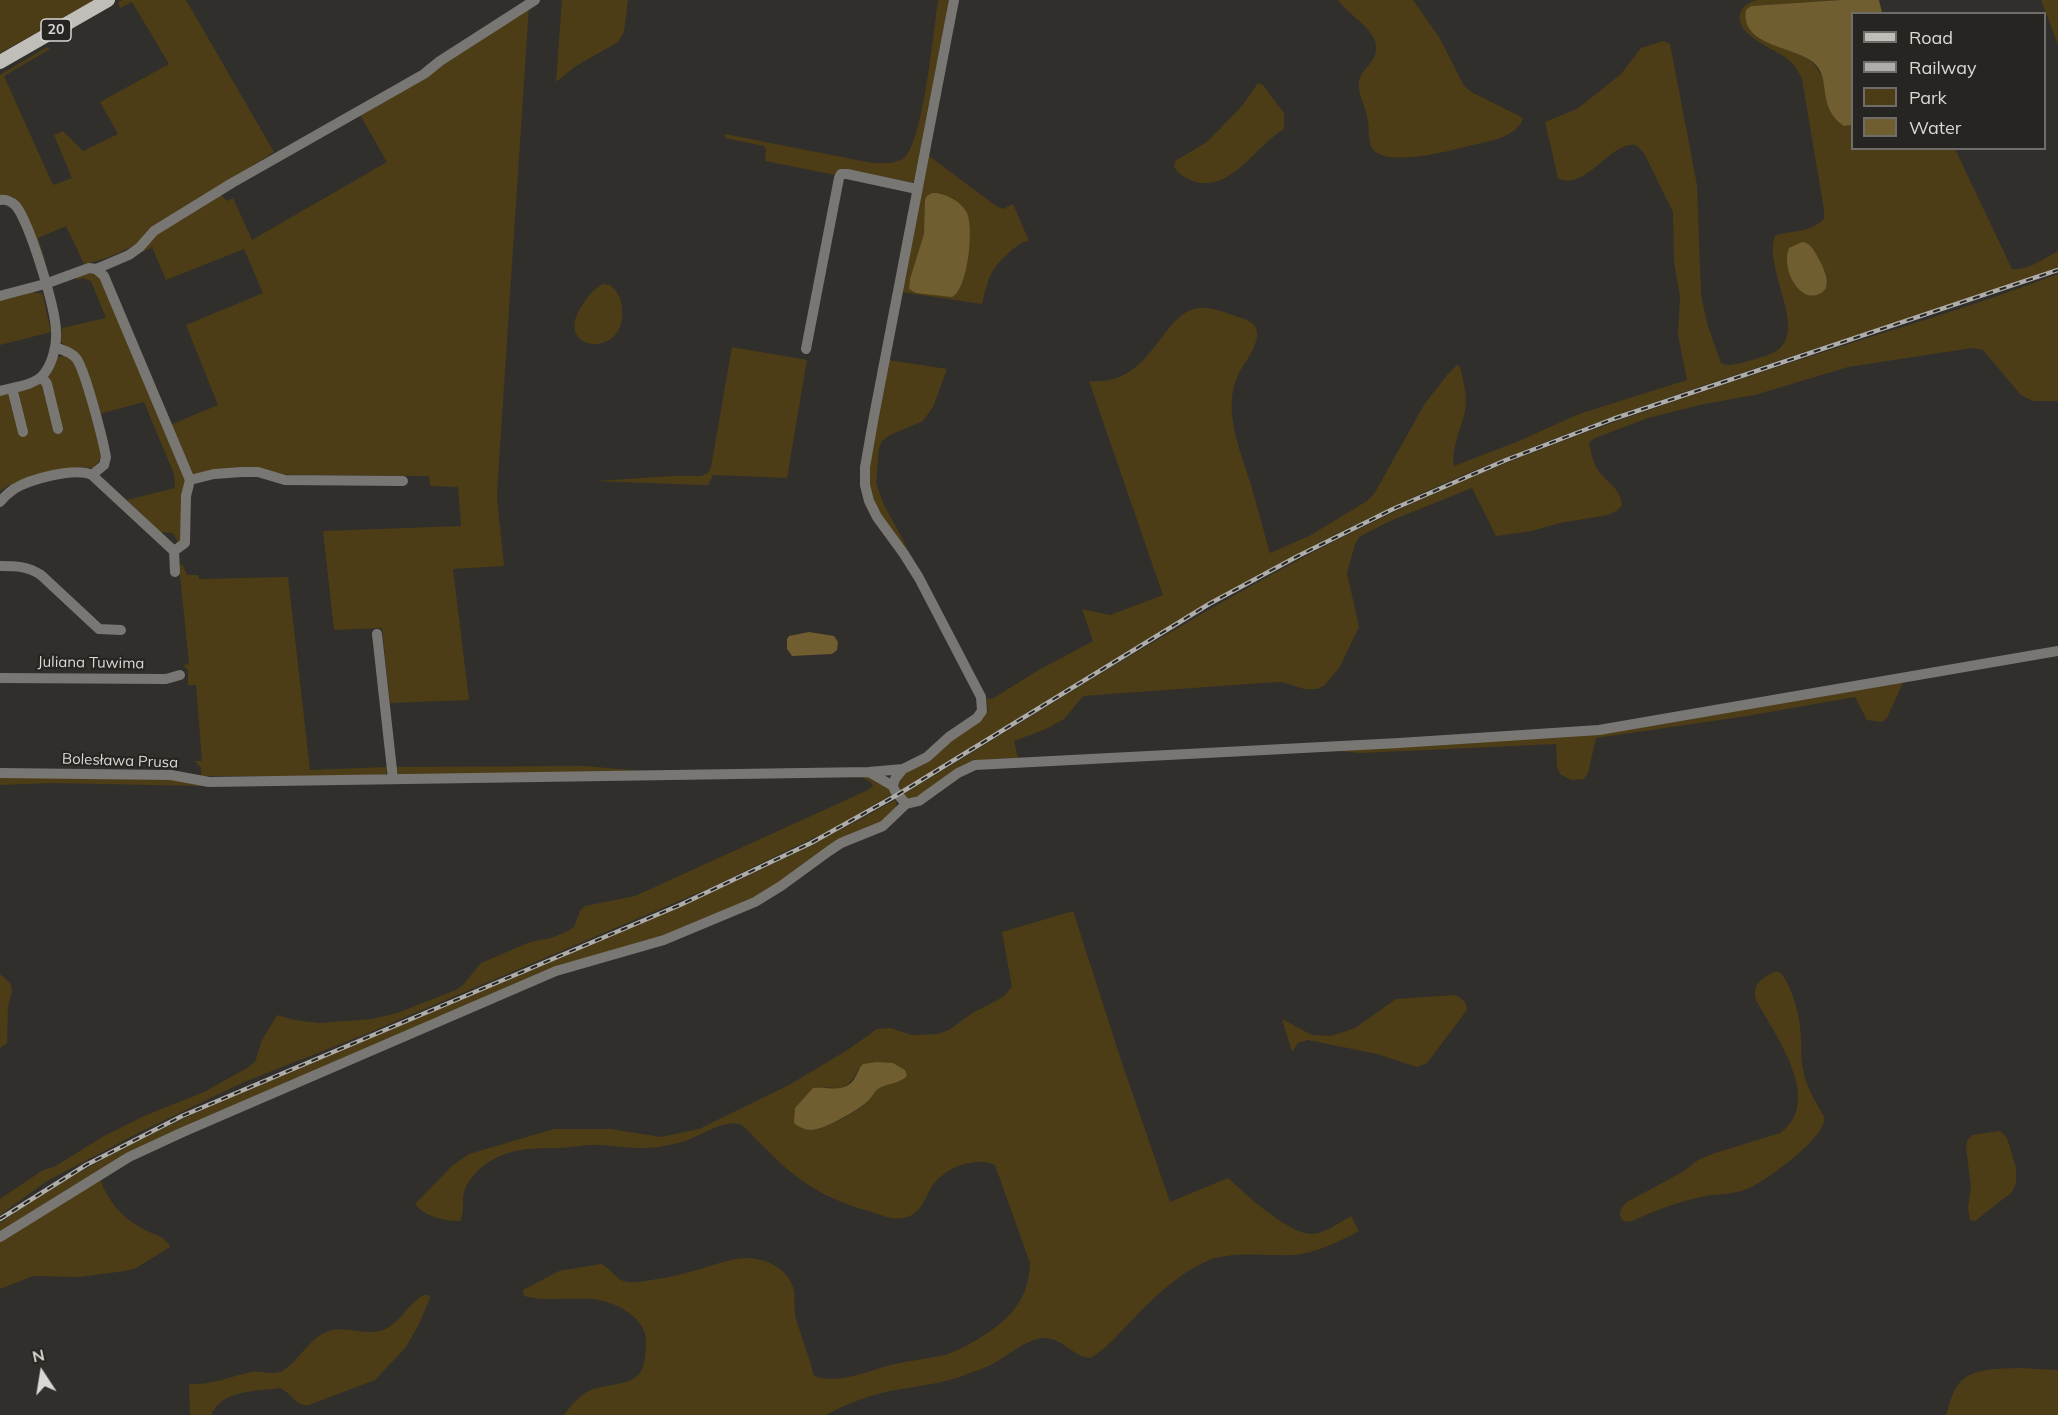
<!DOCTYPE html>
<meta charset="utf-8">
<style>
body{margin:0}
#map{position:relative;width:2058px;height:1415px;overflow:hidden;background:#312f2b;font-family:Mulish,sans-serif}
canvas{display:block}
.legend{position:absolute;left:1851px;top:12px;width:195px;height:138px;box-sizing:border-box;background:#272521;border:2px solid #6e6d69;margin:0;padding:8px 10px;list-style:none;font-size:18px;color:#d9d8d5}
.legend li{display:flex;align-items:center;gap:12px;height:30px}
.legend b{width:30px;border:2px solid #6e6d69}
.north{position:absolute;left:12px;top:1343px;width:60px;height:60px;-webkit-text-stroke:4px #272521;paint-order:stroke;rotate:348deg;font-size:16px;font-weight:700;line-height:24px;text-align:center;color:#d9d8d5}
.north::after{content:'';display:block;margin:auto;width:21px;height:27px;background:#d9d8d5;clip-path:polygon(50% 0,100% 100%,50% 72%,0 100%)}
</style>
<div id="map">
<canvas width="2058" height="1415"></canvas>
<ul class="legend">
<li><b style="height:8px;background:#c0beb9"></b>Road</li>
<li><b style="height:8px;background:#aeadaa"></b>Railway</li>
<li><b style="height:16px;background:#4c3d16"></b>Park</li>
<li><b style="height:16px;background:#705d30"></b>Water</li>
</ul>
<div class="north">N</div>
</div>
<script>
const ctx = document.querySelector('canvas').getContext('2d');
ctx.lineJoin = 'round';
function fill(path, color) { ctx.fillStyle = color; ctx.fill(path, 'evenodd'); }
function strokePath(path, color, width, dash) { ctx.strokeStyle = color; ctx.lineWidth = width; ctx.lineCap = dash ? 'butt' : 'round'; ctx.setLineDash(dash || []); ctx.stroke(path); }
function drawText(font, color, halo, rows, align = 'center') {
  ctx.font = font + ' Mulish,sans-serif'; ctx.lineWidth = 4.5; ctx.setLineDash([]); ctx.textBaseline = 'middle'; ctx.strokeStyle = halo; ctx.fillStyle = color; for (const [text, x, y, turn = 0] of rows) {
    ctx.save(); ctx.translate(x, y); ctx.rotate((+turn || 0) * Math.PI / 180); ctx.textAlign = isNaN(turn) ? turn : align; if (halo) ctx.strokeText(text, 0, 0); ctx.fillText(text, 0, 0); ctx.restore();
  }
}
fill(new Path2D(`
 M0,0h94l-94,53z
 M123,0h63l88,152c-26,16 -52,33 -78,51 -36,25 -68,53 -112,61l-18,-38 -28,12 7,22 -2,1 -23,-58 -8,-7 -12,1v-122l47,-28 3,2 -46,27 49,109 19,-7 -18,-43 9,-4 20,20 35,-17 -18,-32 69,-38 -37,-62 -12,6 -2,-6z
 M562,0h66l-4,32 -6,10 -42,24 -20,16z
 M938,0h11l-35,181 -3,1 -70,-13 -6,6 -70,-14 1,-11 -2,-4 -39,-8v-4l147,29c10,0 24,1 32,-5 19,-15 30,-130 34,-158z
 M1338,0h75l26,37 25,49 9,7 50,25c-6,19 -33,23 -50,27 -20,5 -88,24 -101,3 -5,-8 -2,-22 -5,-32 -2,-10 -10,-24 -8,-35 4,-15 22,-21 16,-40 -7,-17 -27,-27 -37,-41z
 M1757,0h83l-89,6 17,37c15,5 32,9 44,19 9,7 26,51 32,64l8,-1v23l103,1 57,120c15,2 33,-11 46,-18v17c-224,79 -455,139 -670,241 -171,80 -328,185 -489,283l1,-15 84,-61 4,-5 -1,-13 5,1 45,-28 56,-30 -11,-32 28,6 53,-20 -74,-214c67,6 71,-74 114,-73 14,0 31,8 44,12 24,11 -1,40 -9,55 -3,6 -5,15 -6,22 -3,28 10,59 18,85 7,24 13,47 20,71l39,-17 58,-35 7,-7 50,-89 23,-30 10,-10 3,2c3,14 8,29 5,43 -3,18 -14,37 -11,56l65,-25 60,-27 108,-34 -9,-45 2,-38 -6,-35 -1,-50 -29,-59 -8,-8c-28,-3 -49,47 -78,33l-13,-56 32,-13 44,-35 20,-26 23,-7 6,3 27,141 4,110 6,28 14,40c8,5 22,-1 31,-3 9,-3 22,-5 29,-13 23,-23 -18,-81 -6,-111l5,-2c16,-3 32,-3 44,-15v-9l-22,-131c-3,-7 -7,-13 -13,-19 -13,-11 -54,-24 -49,-46 2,-8 9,-12 17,-14zM1787,260l37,9 3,17 -22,8 -14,-18z
 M2041,0h17v45z
 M529,6l-31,471 -1,21 7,68 -51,3 16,131 -79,3 -8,-75 -48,2 -11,-99 138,-5 -3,-39 -28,-1 -1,-10 -136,-1 -19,-2 -81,1 -23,-49 48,-20 -32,-80 77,-32 -19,-44 -78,31 -14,-33 -14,7 19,-20 64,-39 6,6 6,-3 19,42 135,-78 -27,-47z
 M1258,83l5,2 21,28v16c-28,16 -54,65 -91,52 -8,-3 -14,-7 -19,-14l1,-6 32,-19 35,-36z
 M929,156l67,50 7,3 10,-5 16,37c-8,1 -11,4 -17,9 -22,19 -23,26 -30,54l-81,-12z
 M89,272l10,3 87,205 -4,61 -5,2v-3l-4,-7 -13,-1 -33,-32 48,-12 -1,-14 -30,-72 -45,12 -18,-55 -20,-17 1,-14 44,-10 -15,-37 -8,-3 -6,2 -1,-3z
 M2058,274v127h-25l-12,-6 -38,-45 -11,-2 -124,19 -93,28 -51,9 -56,14 -53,20 -6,5c2,9 4,20 9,27 10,14 21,16 24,35l-4,5 -10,5 -48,8 -28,8 -36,5 -24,-48 -82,33 -31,16 -4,7 -8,29 12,54 -20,41 -15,18 -7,3h-13l-21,-7 -21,1 -179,13 -19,23 -18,10 -32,12 4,17c-17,1 -39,0 -55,7 -20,9 -33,29 -55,34l-6,-4c174,-104 343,-217 529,-300 138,-62 283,-107 427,-154 67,-21 134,-42 200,-67z
 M603,284l7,1c11,9 13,19 12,33 -4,41 -68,31 -41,-11 6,-9 12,-18 22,-23z
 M34,291v2h7l2,3 8,36 -51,13v-45l21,-4 1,-2z
 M732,347l75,13 -20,118 -74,-3 -5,10h-7l-105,-4 77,-5h28l7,-3 3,-6z
 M68,355l10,11 24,91 -9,11 -16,-1 -32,7 -34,12 -2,-1 -9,6v-96l37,-10 19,-27z
 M888,360l59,9 -14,38 -10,14 -33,14 -8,6 -3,7 -3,35 8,22 25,46 -25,-30 -14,-28 -1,-33z
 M179,565h4l4,10h11l1,4 89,-2 22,193 77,-3 -1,9h-185v-8l-6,-7h7l-6,-76h-8v-15l-5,-5 6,-1z
 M1904,680l-17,38 -5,4 -15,-2 -12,-23 -108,19 -151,22 -8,35 -4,6 -13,1 -11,-6 -3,-7 -1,-23 -196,9 -41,-4 256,-13z
 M584,766l58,5 -241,4 -3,-1 -1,-7z
 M860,776h8l22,13 1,6 -59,34 -120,58 -351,149 -117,46 -102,49 -95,50 -47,34v-16l43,-29 11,-3 50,-31 40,-20 60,-24 43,-24 8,-6 7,-22 15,-25 17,5 26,3 52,-4 25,-6 59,-23 7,-5 18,-22 49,-21 21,-4 15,-6 8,-5 6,-16 5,-5 50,-10 233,-106 5,-4 -2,-4z
 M0,777l180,3 22,6 -150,-3 -52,2z
 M895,800l2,8 -7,9 -122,76 -100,43 -62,17 -396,164 -210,117v-11c108,-76 230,-127 351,-177 84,-35 168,-71 252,-106 100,-43 198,-86 292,-140z
 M1073,911l49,152 48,139 58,-24c16,15 63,58 85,56 13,-1 27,-12 38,-18l8,15c-21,11 -44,23 -68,24 -30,2 -62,-6 -90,9 -24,12 -46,32 -64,51 -15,15 -29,33 -47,43 -17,-1 -27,-20 -46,-20 -17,1 -34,16 -48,24 -8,5 -17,8 -26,11 -26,11 -53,13 -80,18 -23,5 -44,13 -64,24h-262c7,-10 16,-20 27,-25 14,-6 38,-4 48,-16 6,-7 6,-19 7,-27 4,-28 -29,-45 -53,-48 -23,-2 -47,3 -69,-3l-1,-6 36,-19 42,-7c9,4 13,13 22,17 11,4 29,-2 41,-3 24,-4 48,-14 72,-19 21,-4 49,5 57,28 3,10 0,21 3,32 6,19 13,38 18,57 27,9 55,-6 81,-12 17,-4 33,-5 50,-9 12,-4 23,-10 33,-16 30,-18 51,-38 52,-76l-35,-98c-18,-9 -47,2 -60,17 -8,10 -11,25 -22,32 -6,5 -15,5 -23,4 -29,-9 -61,-18 -86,-36 -23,-16 -42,-37 -62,-57 -17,-6 -36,8 -52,14 -9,4 -21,6 -31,8 -20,3 -39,-1 -59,-2 -14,-1 -28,3 -42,3 -23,0 -45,0 -66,12 -13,7 -29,24 -29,39 0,9 1,14 -3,22 -15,0 -35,-4 -45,-17l38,-39 16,-11 85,-25h57l50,8 38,-8 90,-44 57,-34 31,-22 13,-1 22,7 26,-1 11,-4 22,-16 32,-17 9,-10 -10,-55zM859,1068l43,13c-9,1 -19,3 -26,10 -3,3 -5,8 -9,11 -16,14 -46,31 -67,26l25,-41c20,3 25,-1 34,-19z
 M1774,972h5c11,8 20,41 21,55 2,14 0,28 3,42 3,18 12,32 21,47 5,20 -59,66 -77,73 -13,5 -28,5 -41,7 -26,5 -50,14 -74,25l-6,1c-10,-5 -6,-14 1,-20l57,-31 14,-11 14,-6 68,-21c45,-31 -5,-98 -24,-133 -4,-16 5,-21 18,-28z
 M0,974l11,10 1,7 -4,16 -1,36 -7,5z
 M1455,995c7,3 12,7 12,15l-40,53 -10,4 -40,-13 -69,-14 -10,3 -6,9 -10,-33 30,16 19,1 24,-8 41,-29z
 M2000,1131l7,7 9,30v15l-4,9 -37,29 -5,-1 -2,-12 3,-22 -5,-38 1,-7 5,-6z
 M100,1179c8,22 22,39 43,50 9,5 23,7 27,18l-34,21 -11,3 -46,6 -46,-1 -33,13v-49z
 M424,1295h5l1,3 -11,26 -13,23 -31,33 -66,25c-14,2 -17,-13 -30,-17 -24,4 -56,1 -68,27h-21l-1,-31c8,0 16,0 23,-2 14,-2 26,-8 40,-10 11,-1 22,4 32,-2 13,-8 23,-28 40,-37 19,-10 40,4 59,-3 18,-7 24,-26 41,-35z
 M2019,1368l39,2v45h-112c3,-8 4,-16 8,-23 10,-25 42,-23 65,-24z`), '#4c3d16');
fill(new Path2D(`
 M1840,0h39l3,13 -30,1v111l-8,1c-29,-20 -11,-47 -31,-64 -20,-16 -73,-16 -67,-52l5,-4z
 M932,193c12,-1 30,9 35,20 7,15 1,77 -15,84l-36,-4 -7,-4 1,-10 14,-45 1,-34 2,-4z
 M1802,242c10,1 13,11 18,19 5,10 13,28 -1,33 -4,2 -10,2 -14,0 -14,-8 -22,-31 -16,-46z
 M809,632l25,4 4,6 -1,8 -5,4 -40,2 -5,-7v-10l2,-3z
 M877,1062l16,1 12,7 2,6c-7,8 -20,7 -29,13 -4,3 -6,8 -9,11 -10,10 -45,30 -58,30 -7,0 -12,-3 -17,-7l1,-15 18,-20c12,-1 30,4 39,-6 5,-6 6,-13 11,-18z`), '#705d30');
strokePath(new Path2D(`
 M0,200c7,-1 11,1 16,6 14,18 40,103 40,126 1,14 -4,33 -13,43 -10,11 -30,12 -43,16
 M96,269l33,-14 11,-8 14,-16 78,-48 192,-109 16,-13 95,-61
 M0,296l45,-12 44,-16 7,1 8,7 86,204 -4,16 -1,47 -11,8
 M55,347c7,3 16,5 21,11 9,11 27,82 30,99l-2,8 -12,10
 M806,349l33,-171 2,-4h6l70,15
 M42,377l5,7 11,45
 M12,388l11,44
 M190,480l24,-6 28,-2h16l27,8 118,1
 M0,502c4,-5 8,-9 14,-13 16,-10 61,-22 78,-14l82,76 1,21
 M0,566c16,0 27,0 41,9l58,54 22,1
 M377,634l16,145
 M0,678l166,1 14,-4
 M869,772l24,14 2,5 11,13
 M0,773l171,2 38,7 660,-10 34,-3
 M893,786l2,-7 8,-10 24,-12 22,-20 28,-19 5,-7 -1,-14 -62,-119 -15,-24 -27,-37 -8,-16 -4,-16v-18l9,-51 80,-416
 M0,1237l129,-80 54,-25 373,-161 108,-31 91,-38 26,-16 48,-35 12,-8 42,-17 23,-22 13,-3 39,-28 17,-8 424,-22 200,-13 459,-79`), '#787774', 10);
strokePath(new Path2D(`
 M0,62l108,-62`), '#c0beb9', 14);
const rail = new Path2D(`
 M0,1219l86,-54 96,-49 498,-211 131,-62 86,-48 312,-191 89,-48 95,-47 113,-49 107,-41 445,-149`);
strokePath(rail, '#aeadaa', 4.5);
strokePath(rail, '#272521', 2, [7]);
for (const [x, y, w] of [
 [56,30,30]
]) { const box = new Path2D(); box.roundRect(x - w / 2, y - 11, w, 22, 4.5); ctx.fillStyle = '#272521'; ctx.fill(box); strokePath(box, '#d9d8d5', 1.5); }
drawText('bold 14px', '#d9d8d5', null, [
 ["20",56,30]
]);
drawText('15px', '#d9d8d5', '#272521', [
 ["Juliana Tuwima",91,663,1],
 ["Bolesława Prusa",120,761,2]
]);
</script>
